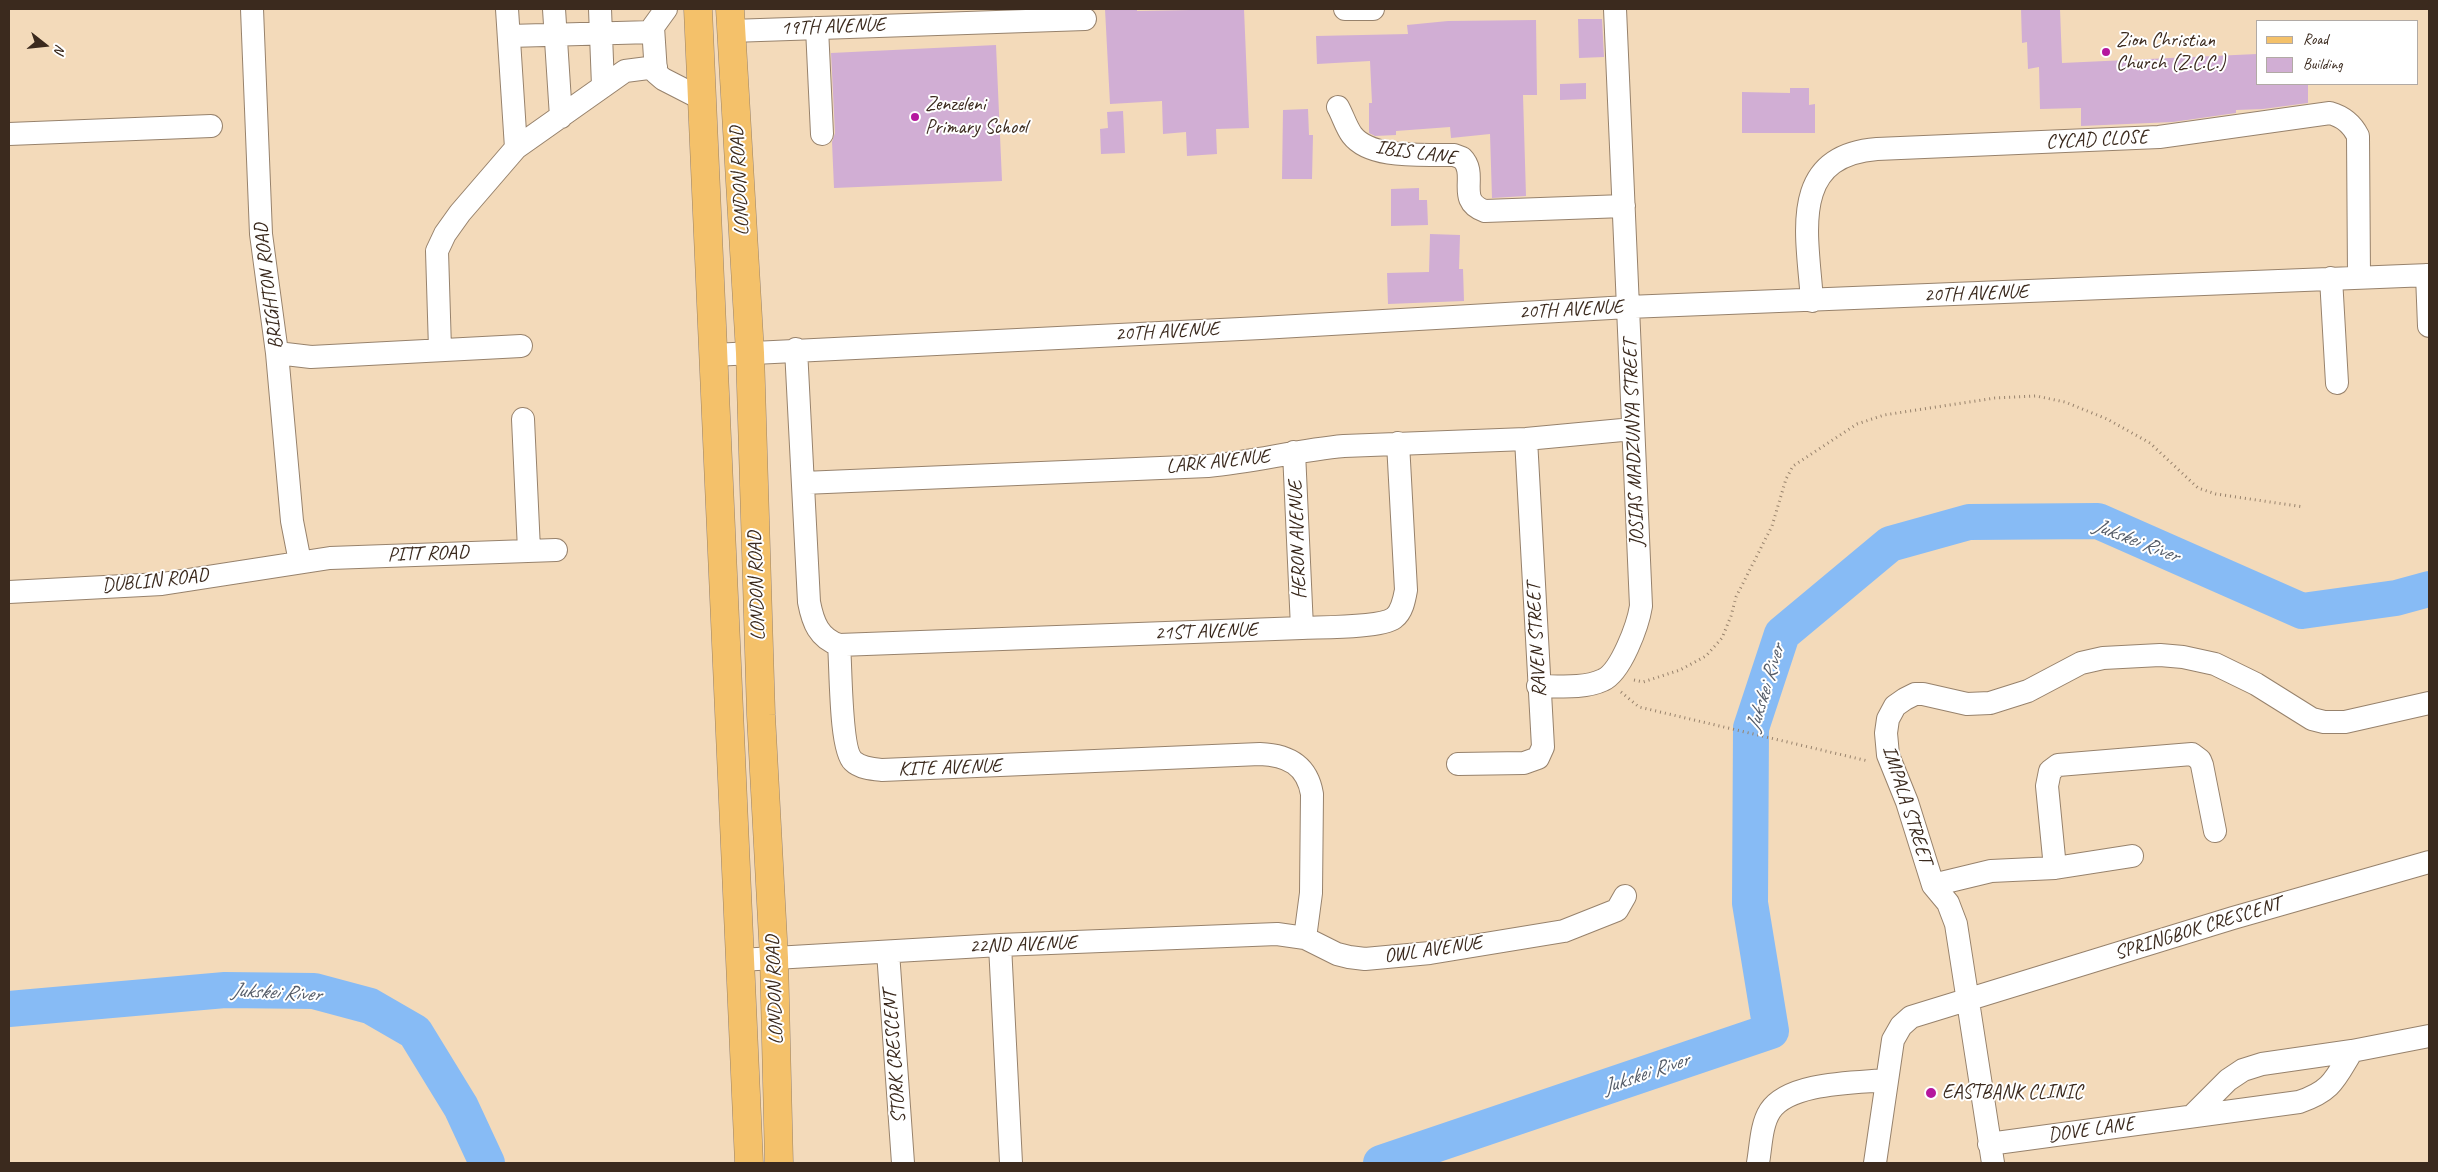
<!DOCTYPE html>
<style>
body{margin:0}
#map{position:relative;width:2438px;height:1172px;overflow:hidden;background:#f3daba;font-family:Caveat,sans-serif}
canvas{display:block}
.frame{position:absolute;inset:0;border:10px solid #3b2a1e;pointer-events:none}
.legend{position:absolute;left:2256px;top:20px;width:162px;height:65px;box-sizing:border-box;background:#fff;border:1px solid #b1aaa5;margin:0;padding:6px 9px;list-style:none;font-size:15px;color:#3b2a1e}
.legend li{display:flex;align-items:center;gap:10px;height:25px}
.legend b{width:25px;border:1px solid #b1aaa5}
.north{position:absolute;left:20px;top:20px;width:50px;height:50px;-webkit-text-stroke:4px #fff;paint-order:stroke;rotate:106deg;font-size:14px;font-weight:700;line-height:20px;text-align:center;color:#3b2a1e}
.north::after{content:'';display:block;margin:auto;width:18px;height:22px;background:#3b2a1e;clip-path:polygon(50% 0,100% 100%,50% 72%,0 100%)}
</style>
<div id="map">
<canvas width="2438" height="1172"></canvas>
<div class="frame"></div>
<ul class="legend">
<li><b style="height:6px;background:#f4c16a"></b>Road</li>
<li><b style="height:14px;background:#d1aed4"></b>Building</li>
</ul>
<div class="north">N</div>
</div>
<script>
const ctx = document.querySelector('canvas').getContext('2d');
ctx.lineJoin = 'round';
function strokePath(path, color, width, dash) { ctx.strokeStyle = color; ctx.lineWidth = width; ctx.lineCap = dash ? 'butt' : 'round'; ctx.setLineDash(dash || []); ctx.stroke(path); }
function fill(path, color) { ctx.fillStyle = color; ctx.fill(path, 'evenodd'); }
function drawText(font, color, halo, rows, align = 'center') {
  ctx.font = font + ' Caveat,sans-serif'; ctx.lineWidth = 4; ctx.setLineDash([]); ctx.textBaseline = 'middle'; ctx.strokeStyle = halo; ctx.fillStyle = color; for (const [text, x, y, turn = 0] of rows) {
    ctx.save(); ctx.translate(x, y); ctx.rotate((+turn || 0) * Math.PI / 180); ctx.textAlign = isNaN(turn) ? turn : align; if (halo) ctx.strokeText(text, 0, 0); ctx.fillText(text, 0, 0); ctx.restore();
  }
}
strokePath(new Path2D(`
 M9,1009l216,-19 89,1 56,15 45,26 46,75 26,56
 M1381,1163l390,-132 -21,-128 1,-175 31,-94 108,-90 79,-22 129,-1 204,90 94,-13 33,-9`), '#87bbf5', 36);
fill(new Path2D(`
 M1105,9h32v2l107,-2 5,119 -33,1 1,25 -30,2 -1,-24 -23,2 -1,-33 -52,3z
 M2021,9h39l2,54 195,-9v30h51v19l-45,6 -27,1v3l-63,9 -92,4v-18l-41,1 -1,-42 -11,2 -1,-27 -5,1z
 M1578,19h24l2,38 -25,1z
 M1536,20l1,75h-14l3,101 -34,2 -2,-64 -39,4 -1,-11 -54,4v4l-21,1 -6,-3v-30h3l-2,-42 -53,3 -1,-28 92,-2 -1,-9 41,-4z
 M996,45l6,136 -168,7 -2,-46 3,-9 -4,-80z
 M1586,83v16l-26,1v-16z
 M1790,88h19v17l6,-1v29h-73v-41l48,1z
 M1308,109l1,26h4l-1,44h-30l1,-69z
 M1123,111l2,42 -24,1 -1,-25 8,-1 -1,-16z
 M1419,188v12h8l1,25 -37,1v-37z
 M1430,234l30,1 -1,34h4l1,32 -76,3 -1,-31 42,-1z`), '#d1aed4');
const minor = new Path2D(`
 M252,9l9,225 16,119 15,168 8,41
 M507,9l9,139
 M554,9l7,108
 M600,9l3,77
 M666,9l-13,18 3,46 7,6 39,20
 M1345,9h28
 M817,28l5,106
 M731,31l354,-12
 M509,36l144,-4
 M1338,107c5,9 8,20 14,28 19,25 73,19 102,20l8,3c17,17 -7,43 23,53l139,-5
 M9,134l202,-8
 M2427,275l2,51
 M2331,278l6,105
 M1812,301c-4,-64 -25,-145 65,-152l282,-12 171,-24c14,4 22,11 28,23l1,140
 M440,349l-3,-98 8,-17 15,-21 56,-65 109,-77 31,-4
 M796,349l13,253c4,21 10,36 30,43 2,21 1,104 14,116 7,7 19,8 29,9l378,-16c28,1 47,11 52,40l-1,99 -6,45
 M277,353l34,4 210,-11
 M713,355l548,-27 367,-21 801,-32
 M523,419l6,131
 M1294,452l8,176
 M803,483l405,-17c46,-4 90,-16 136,-20l182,-7 107,-10
 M9,592l153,-8 168,-26 226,-8
 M839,645l463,-17c19,-1 78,0 92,-10 8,-6 10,-17 12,-28l-8,-147
 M1538,686c20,0 46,3 65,-6 18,-8 35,-55 38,-74l-26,-597
 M1458,764l66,-1 14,-5 5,-11 -17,-308
 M2055,868l-8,-82 3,-15 8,-6 134,-11 8,6 2,5 13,66
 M1933,885l58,-14 64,-3 77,-12
 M1000,945l11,218
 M888,952l15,211
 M740,960l260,-15 277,-11 28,4 32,16 12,3 16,2 65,-6 134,-22 53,-21 8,-14
 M2192,1116l36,-36 15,-10 19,-6 90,-13 77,-15
 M1989,1144l310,-42c33,-11 36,-23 53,-51
 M1758,1163c3,-17 3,-38 12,-52 19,-29 85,-28 117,-31
 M1875,1163l18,-123 8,-14 10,-9 322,-99 196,-56
 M1993,1163l-37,-239 -8,-21 -15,-18 -26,-83 -19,-47 -2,-22 2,-14 7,-13 10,-7 10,-5h8l44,10 23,-1 38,-12 53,-28 22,-5 57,-3 23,2 32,7 41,20 56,35 12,3h21l84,-19`);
const major = new Path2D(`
 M698,9l51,1154
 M730,9l20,344 11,362 13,243 5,205`);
strokePath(minor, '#97826c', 24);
strokePath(major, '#97826c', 29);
strokePath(new Path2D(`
 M1634,680l9,2 37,-12 26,-14 16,-18 9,-22 5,-19 36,-71 14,-47 7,-13 64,-42 27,-9 111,-17 41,-2 29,6 42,17 43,24 48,45 18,6 88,13
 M1621,692l18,15 229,54`), '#97826c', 3, [1, 4]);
strokePath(minor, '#fff', 22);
strokePath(major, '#f4c16a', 28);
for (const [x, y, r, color] of [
 [2106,52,5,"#b5179e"],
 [915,117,5,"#b5179e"],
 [1931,1093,6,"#b5179e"]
]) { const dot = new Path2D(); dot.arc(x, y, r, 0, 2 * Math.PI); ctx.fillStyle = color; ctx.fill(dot); strokePath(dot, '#fff', 2); }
drawText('20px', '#3b2a1e', '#fff', [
 ["19TH AVENUE",833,27,-2],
 ["CYCAD CLOSE",2097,140,-3],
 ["IBIS LANE",1416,153,8],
 ["LONDON ROAD",740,181,-93],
 ["BRIGHTON ROAD",269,286,-97],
 ["20TH AVENUE",1976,294,-2],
 ["20TH AVENUE",1571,310,-3],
 ["20TH AVENUE",1167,332,-3],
 ["JOSIAS MADZUNYA STREET",1634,443,-92],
 ["LARK AVENUE",1218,462,-6],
 ["HERON AVENUE",1298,540,-92],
 ["PITT ROAD",428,554,-2],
 ["DUBLIN ROAD",155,581,-6],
 ["LONDON ROAD",757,586,-92],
 ["21ST AVENUE",1206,632,-2],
 ["RAVEN STREET",1537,640,-93],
 ["KITE AVENUE",950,768,-2],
 ["IMPALA STREET",1907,805,72],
 ["SPRINGBOK CRESCENT",2198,929,-17],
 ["22ND AVENUE",1023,945,-2],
 ["OWL AVENUE",1433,950,-8],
 ["LONDON ROAD",775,990,-92],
 ["STORK CRESCENT",895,1057,-94],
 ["DOVE LANE",2091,1130,-8]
]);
drawText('20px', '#3b2a1e', '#fff', [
 ["Zion Christian",2116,41],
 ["Church (Z.C.C.)",2116,64],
 ["Zenzeleni",925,105],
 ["Primary School",925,128],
 ["EASTBANK CLINIC",1942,1093]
], 'left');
drawText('italic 21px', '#565d69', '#fff', [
 ["Jukskei River",2136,541,21],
 ["Jukskei River",1766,688,-73],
 ["Jukskei River",276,993,3],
 ["Jukskei River",1646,1074,-19]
]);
</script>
